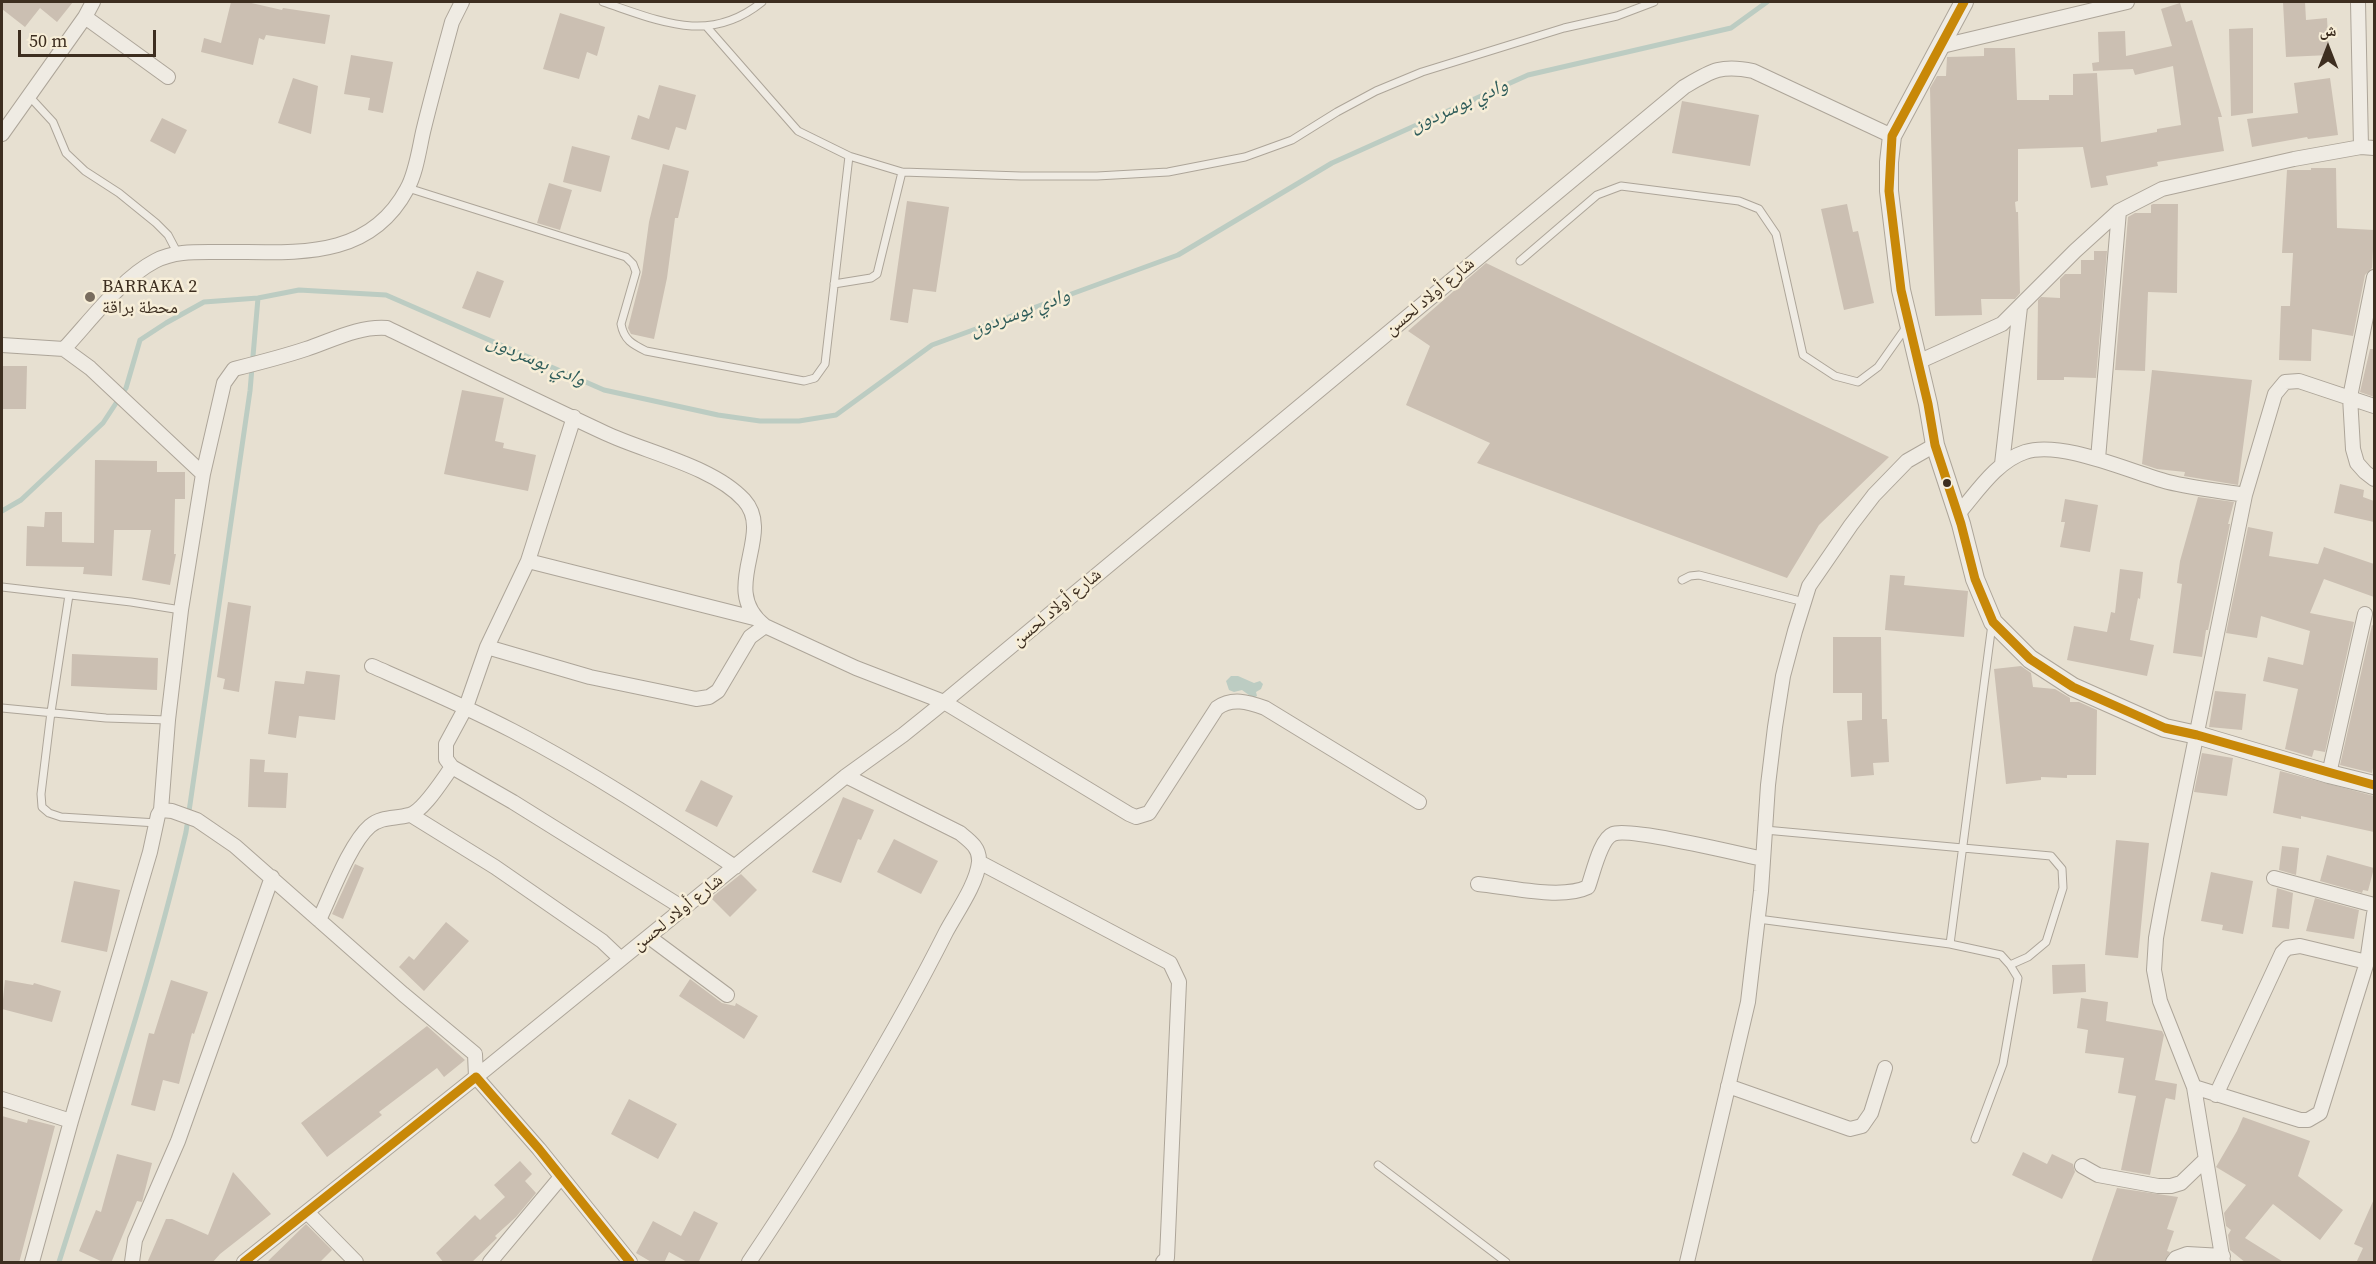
<!DOCTYPE html>
<meta charset="utf-8">
<style>
body{margin:0}
#map{position:relative;width:2376px;height:1264px;overflow:hidden;background:#e7e0d1;font-family:"Source Serif 4","Noto Naskh Arabic",serif}
canvas{display:block}
.frame{position:absolute;inset:0;border:3px solid #3d2e20;pointer-events:none}
.north{position:absolute;left:2298px;top:18px;width:60px;height:60px;-webkit-text-stroke:4px #f7eed8;paint-order:stroke;rotate:0deg;font-size:16px;font-weight:700;line-height:24px;text-align:center;color:#3d2e20}
.north::after{content:'';display:block;margin:auto;width:21px;height:27px;background:#3d2e20;clip-path:polygon(50% 0,100% 100%,50% 72%,0 100%)}
.scale{position:absolute;left:18px;top:30px;width:138px;height:27px;box-sizing:border-box;border:3px solid #3d2e20;border-top:0;padding-left:8px;font-size:18px;line-height:21px;white-space:nowrap;color:#3d2e20;-webkit-text-stroke:4px #f7eed8;paint-order:stroke}
</style>
<div id="map">
<canvas width="2376" height="1264"></canvas>
<div class="frame"></div>
<div class="north">ش</div>
<div class="scale">50 m</div>
</div>
<script>
const ctx = document.querySelector('canvas').getContext('2d');
ctx.lineJoin = 'round';
function fill(path, color) { ctx.fillStyle = color; ctx.fill(path, 'evenodd'); }
function strokePath(path, color, width, dash) { ctx.strokeStyle = color; ctx.lineWidth = width; ctx.lineCap = dash ? 'butt' : 'round'; ctx.setLineDash(dash || []); ctx.stroke(path); }
function drawText(font, color, halo, rows, align = 'center') {
  ctx.font = font + ' "Source Serif 4","Noto Naskh Arabic",serif'; ctx.lineWidth = 5; ctx.setLineDash([]); ctx.textBaseline = 'middle'; ctx.strokeStyle = halo; ctx.fillStyle = color; for (const [text, x, y, turn = 0] of rows) {
    ctx.save(); ctx.translate(x, y); ctx.rotate((+turn || 0) * Math.PI / 180); ctx.textAlign = isNaN(turn) ? turn : align; if (halo) ctx.strokeText(text, 0, 0); ctx.fillText(text, 0, 0); ctx.restore();
  }
}
fill(new Path2D(`
 M1231,676h7l16,7 6,-2 3,3 -2,5 -5,3 1,4 -4,2 -11,-8 -8,2 -5,-2 -3,-9z`), '#bcccc2');
strokePath(new Path2D(`
 M2,511l19,-11 82,-77 23,-35 14,-48 26,-17 38,-21 54,-4 41,-8 87,5 218,95 114,25 42,6h39l37,-6 96,-70 246,-90 154,-92 196,-88 203,-47 36,-26
 M59,1262c45,-142 93,-285 127,-430l64,-441 8,-93`), '#bcccc2', 5);
fill(new Path2D(`
 M2,2h71l-16,20 -17,-14 -15,19 -23,-18z
 M231,2h16l35,8 1,-2 47,7 -5,29 -59,-9 -2,5 -5,-2 -6,27 -52,-13 3,-14 17,5z
 M2283,2h22l1,18 21,-2 2,37 -43,2z
 M2180,3l6,19 6,-2 30,97h-4l6,34 -67,11 1,4 -52,10 2,9 -17,3 -8,-41 -65,2v52l-3,1 1,10h2l2,81 -5,6h-34l1,16 -47,1 -5,-228 7,-12h9l1,-19 37,-1v-8h31l2,52h32v-5h24v-21l24,-1 4,69 56,-10v-3l24,-4 -8,-59 -38,9 -2,-6 -40,2 -1,-8 7,-1 -1,-30 27,-1 1,25 46,-10 -11,-37z
 M560,13l45,14 -8,29 -10,-4 -8,27 -36,-10z
 M2253,28v85l-22,3 -2,-87z
 M351,55l42,7 -10,51 -15,-3 2,-12 -26,-4z
 M293,78l25,8 -7,48 -33,-11z
 M2330,78l8,57 -30,4 -1,-2 -55,10 -5,-28 51,-6 -4,-30z
 M659,85l37,10 -10,35 -10,-3 -7,23 -38,-11 7,-24 11,4z
 M1682,101l77,14 -9,51 -78,-13z
 M162,118l25,12 -12,24 -25,-13z
 M572,146l38,10 -9,36 -38,-10z
 M663,164l26,7 -11,47h-3l-8,60 -13,61 -23,-5 -3,-6 14,-55 7,-51z
 M2311,168h25l1,60 37,2 -2,38 -7,7 -12,61 -41,-7 -1,32 -32,-1 2,-54h9l3,-53h-11l5,-83h24z
 M549,183l23,7 -12,40 -23,-7z
 M907,201l42,6 -13,85 -23,-3 -5,34 -18,-3z
 M1847,204l6,28 5,-1 16,72 -30,7 -23,-101z
 M2153,204h25l-1,89 -29,-1 -3,79 -30,-1 13,-153 7,-4h16v-8z
 M2094,251h13l-11,127 -32,-1v3h-27l1,-80 3,-3 19,1v-19l5,-5h16v-14h13z
 M1486,263l403,194 -70,68 -32,53 -310,-115 13,-20 -84,-38 24,-59 -22,-15z
 M477,271l27,10 -14,37 -28,-10z
 M2370,349h4v48l-14,-5z
 M2,366h25l-1,43h-24z
 M2152,370l100,10 -14,105 -54,-9 1,-4 -28,-3 -15,-5z
 M462,390l42,8 -9,43 9,2 -1,5 33,7 -8,36 -84,-17z
 M95,460l62,1v11h28v27h-10l-1,55h2l-6,31 -28,-5 9,-50h-37l-2,46 -29,-2 1,-7 -58,-1 1,-40 17,1 1,-15h17v30l32,1z
 M2340,484l24,6 -1,7 11,4v21l-40,-9z
 M2198,497l36,5 -6,22h2l-22,106h-2l-4,27 -29,-4 9,-69 -5,-1 3,-22z
 M2065,499l33,6 -8,47 -30,-5 5,-25h-4z
 M2248,527l25,5 -4,24 49,8 6,-17 50,17v33l-50,-18 -14,34 44,9 -29,130 -11,-2 -2,7 -27,-8 13,-60 -35,-8 5,-24 35,8 7,-34 -49,-15 -4,22 -31,-5z
 M2120,569l23,3 -3,27 -2,-1 -8,42 24,5 -7,31 -80,-16 7,-34 33,6 4,-20 4,1z
 M1890,575l15,1 -1,9 64,6 -4,46 -79,-7z
 M228,602l23,4 -12,86 -16,-3 2,-10 -8,-2z
 M2372,625l2,1v137l-2,10 -32,-8z
 M1833,637h48l1,82h5l2,43 -16,1 1,12 -23,2 -4,-56 15,-1v-27h-29z
 M72,654l86,4 -1,32 -86,-4z
 M2021,666l10,7 2,14 22,2 15,9v4h9l18,8 -1,65h-29v3l-26,-1v3l-35,4 -12,-115z
 M306,671l34,4 -5,45 -36,-4 -3,22 -28,-4 7,-53 29,3z
 M2215,691l31,3 -4,36 -33,-3z
 M2202,753l31,5 -6,38 -33,-4z
 M250,759l15,1 -1,12 24,1 -2,35 -38,-1z
 M2280,771l94,25v36l-73,-16v3l-28,-6z
 M701,780l32,16 -16,31 -32,-16z
 M843,797l31,13 -13,30 -3,-1 -17,44 -29,-11z
 M894,839l44,22 -17,33 -44,-22z
 M2116,840l33,3 -11,115 -33,-3z
 M2282,846l17,2 -3,27 -17,-5z
 M2327,855l47,13 -6,23 -5,-1 -1,3 -42,-12z
 M355,864l9,4 -21,51 -11,-5z
 M2211,872l42,9 -10,53 -21,-4 1,-5 -22,-4z
 M741,874l16,16 -27,27 -19,-19z
 M74,881l46,9 -13,62 -46,-10z
 M2277,888l16,5 -4,36 -17,-2z
 M2315,898l44,12 -5,29 -48,-8z
 M446,922l23,19 -45,50 -25,-24 10,-11 5,4z
 M2085,964l1,28 -33,2 -1,-29z
 M690,979l32,24 13,3 1,-3 22,13 -14,23 -65,-43z
 M5,980l28,5 1,-2 27,8 -9,31 -50,-13z
 M171,980l37,12 -14,42 -2,-1 -13,51 -16,-4 -8,31 -24,-6 18,-72 5,1z
 M2081,998l27,4 -2,19 56,10 2,4 -9,45 22,4 -2,16 -9,-2 -1,3 -15,74 -29,-5 15,-74 -18,-3 6,-35 -39,-5 3,-23 -11,-2z
 M427,1026l38,34 -21,17 -7,-9 -58,44 3,3 -55,42 -26,-34z
 M629,1099l48,25 -19,35 -47,-25z
 M2,1116l25,7 1,-4 27,7 -36,137h-17z
 M2243,1117l67,24 -12,35 45,34 -23,30 -47,-36 -28,34 40,25h-39l-16,-13 -2,-15 3,-5 -5,-4 -2,-13 22,-28 -30,-18 21,-36z
 M2023,1152l24,12 5,-10 21,10 2,8 -13,27 -50,-24z
 M117,1154l35,9 -10,39 -5,-1 -26,62h-6l-26,-12 17,-41 5,2z
 M520,1161l12,13 -7,7 11,12 -20,24 -21,19 2,2 -26,25h-27l-8,-10 39,-38 5,5 25,-23 -11,-12z
 M233,1172l38,42 -51,40 -8,9h-65l19,-44h6l36,16z
 M2117,1188l61,9 -11,32 7,2 -7,20 3,1 -6,11h-73z
 M2374,1199v64h-18l7,-15 -9,-4z
 M694,1211l24,12 -20,40h-9l-20,-11 -5,11h-11l-17,-10 17,-32 28,15z
 M306,1224l26,26 -13,13h-53z`), '#cbbfb2');
const service = new Path2D(`
 M603,2c57,19 106,43 159,0
 M706,26l92,105 51,25 53,16 119,4h76l71,-4 77,-15 47,-17 45,-28 39,-21 46,-19 142,-44 53,-12 37,-14
 M29,96l24,26 13,31 19,18 34,22 37,30 12,12 10,19
 M408,188l218,69 7,7 3,8 -15,52c3,16 11,20 25,27l158,30 11,-3 10,-14 24,-208
 M1520,261l77,-66 24,-9 118,15 20,8 17,25 27,121 32,21 23,6 20,-15 29,-41
 M834,284l37,-6 6,-4 25,-102
 M1682,580l8,-4 9,-1 105,27
 M2,587l129,15 50,8
 M69,595l-18,117 -10,82 1,13 7,6 12,4 96,6
 M2,708l104,10 62,2
 M1765,830l286,26 11,13 1,19 -17,54 -18,15 -18,8
 M1758,919l192,25 51,11 9,10 8,13 -15,86 -28,75
 M1950,944l42,-320
 M1378,1165l128,97`);
const minor = new Path2D(`
 M2358,2l3,145
 M85,17l83,60
 M1942,46l185,-44
 M2,134l83,-117 8,-15
 M2374,277l-24,120 3,52 4,14 8,9 9,7
 M2,345l62,4 26,19 113,106
 M64,349c26,-28 58,-71 91,-88 19,-10 41,-9 62,-9 72,-1 150,12 190,-63 9,-16 12,-39 16,-57 9,-37 19,-73 29,-110l10,-20
 M1918,362l84,-38 73,-73 44,-40 43,-22 132,-30 67,-12 13,1
 M574,417l-46,144 -41,86 -21,60 -20,37v15l6,8 61,35 170,106
 M2098,459l21,-248
 M2002,464l18,-157
 M1958,514c19,-22 39,-53 67,-62 37,-12 105,20 143,30 25,6 52,9 77,13
 M528,561l226,57
 M487,647l103,30 106,22 13,-2 9,-6 32,-54 15,-11
 M372,666c48,21 95,41 141,65 77,40 150,88 222,136
 M2329,774l36,-160
 M161,810l11,1 25,9 38,26 168,148 72,60 1,23 63,72 91,113
 M411,815l84,52 107,74 19,18
 M979,862l191,101 9,19 -12,276 -4,4
 M2274,878l100,27
 M1478,884c30,3 84,16 110,3 5,-13 12,-48 25,-53 15,-7 127,20 150,25
 M319,920c12,-25 31,-77 51,-94 12,-10 25,-7 39,-11 14,-3 34,-36 43,-48
 M649,937l78,58
 M1728,1086l122,43 12,-3 9,-13 14,-45
 M2194,1087l106,33h8l12,-7 47,-151 7,-48
 M2216,1095l66,-142 5,-5 13,-2 67,16
 M2,1099l69,22
 M2082,1166l16,9 60,11h13l10,-3 25,-24
 M307,1212l49,50
 M32,1262l39,-141 79,-269 8,-37 3,-5 7,-90 13,-110 22,-136 21,-91 10,-14c24,-6 48,-12 72,-20 27,-9 52,-23 81,-21 72,35 145,71 218,105 40,19 108,33 139,67 32,35 -27,89 21,126l91,42 88,34 185,112 7,3 13,-4 68,-105c15,-11 31,-6 48,0l154,94
 M132,1262l3,-22 43,-99 94,-264
 M244,1262l232,-185 370,-301 57,-41 41,-33 740,-615c27,-16 37,-23 69,-16l139,65
 M490,1262l71,-85
 M749,1262c71,-106 139,-215 197,-330 10,-19 31,-48 33,-70 1,-14 -9,-21 -19,-29l-114,-57
 M1687,1262l61,-260 13,-111 7,-106 7,-58 8,-51 12,-45 14,-45 42,-61 23,-30 33,-34 28,-16
 M2173,1262l3,-4 11,-4 36,2
 M2223,1262l-29,-175 -34,-86 -6,-31 2,-32 6,-33 83,-410 30,-101 10,-12 14,-1 75,25`);
const tertiary = new Path2D(`
 M1964,2l-72,134 -3,26v29l12,99 27,114 7,41 26,79 14,55 18,43 37,37 43,28 92,41 32,7 132,39 45,11`);
strokePath(service, '#ada599', 9);
strokePath(minor, '#ada599', 16);
strokePath(tertiary, '#ada599', 20);
strokePath(service, '#efebe3', 7);
strokePath(minor, '#efebe3', 14);
strokePath(tertiary, '#efebe3', 18);
strokePath(new Path2D(`
 M1964,2l-72,134 -3,55 12,99 27,114 7,41 26,79 14,55 18,43 37,37 43,28 92,41 32,7 177,50
 M476,1077l63,72 91,113
 M244,1262l232,-185`), '#c88808', 9);
for (const [x, y, r, color] of [
 [90,297,6,"#786c5e"],
 [1947,483,5,"#3d2e20"]
]) { const dot = new Path2D(); dot.arc(x, y, r, 0, 2 * Math.PI); ctx.fillStyle = color; ctx.fill(dot); strokePath(dot, '#f7eed8', 2); }
drawText('18px', '#3d2e20', '#f7eed8', [
 ["BARRAKA 2",102,287],
 ["محطة براقة",102,308]
], 'left');
drawText('18px', '#3d2e20', '#f7eed8', [
 ["شارع أولاد لحسن",1430,297,-40],
 ["شارع أولاد لحسن",1057,608,-40],
 ["شارع أولاد لحسن",678,913,-39]
]);
drawText('italic 20px', '#2f5d5a', '#f7eed8', [
 ["وادي بوسردون",1459,106,-24],
 ["وادي بوسردون",1020,313,-20],
 ["وادي بوسردون",536,361,23]
]);
</script>
